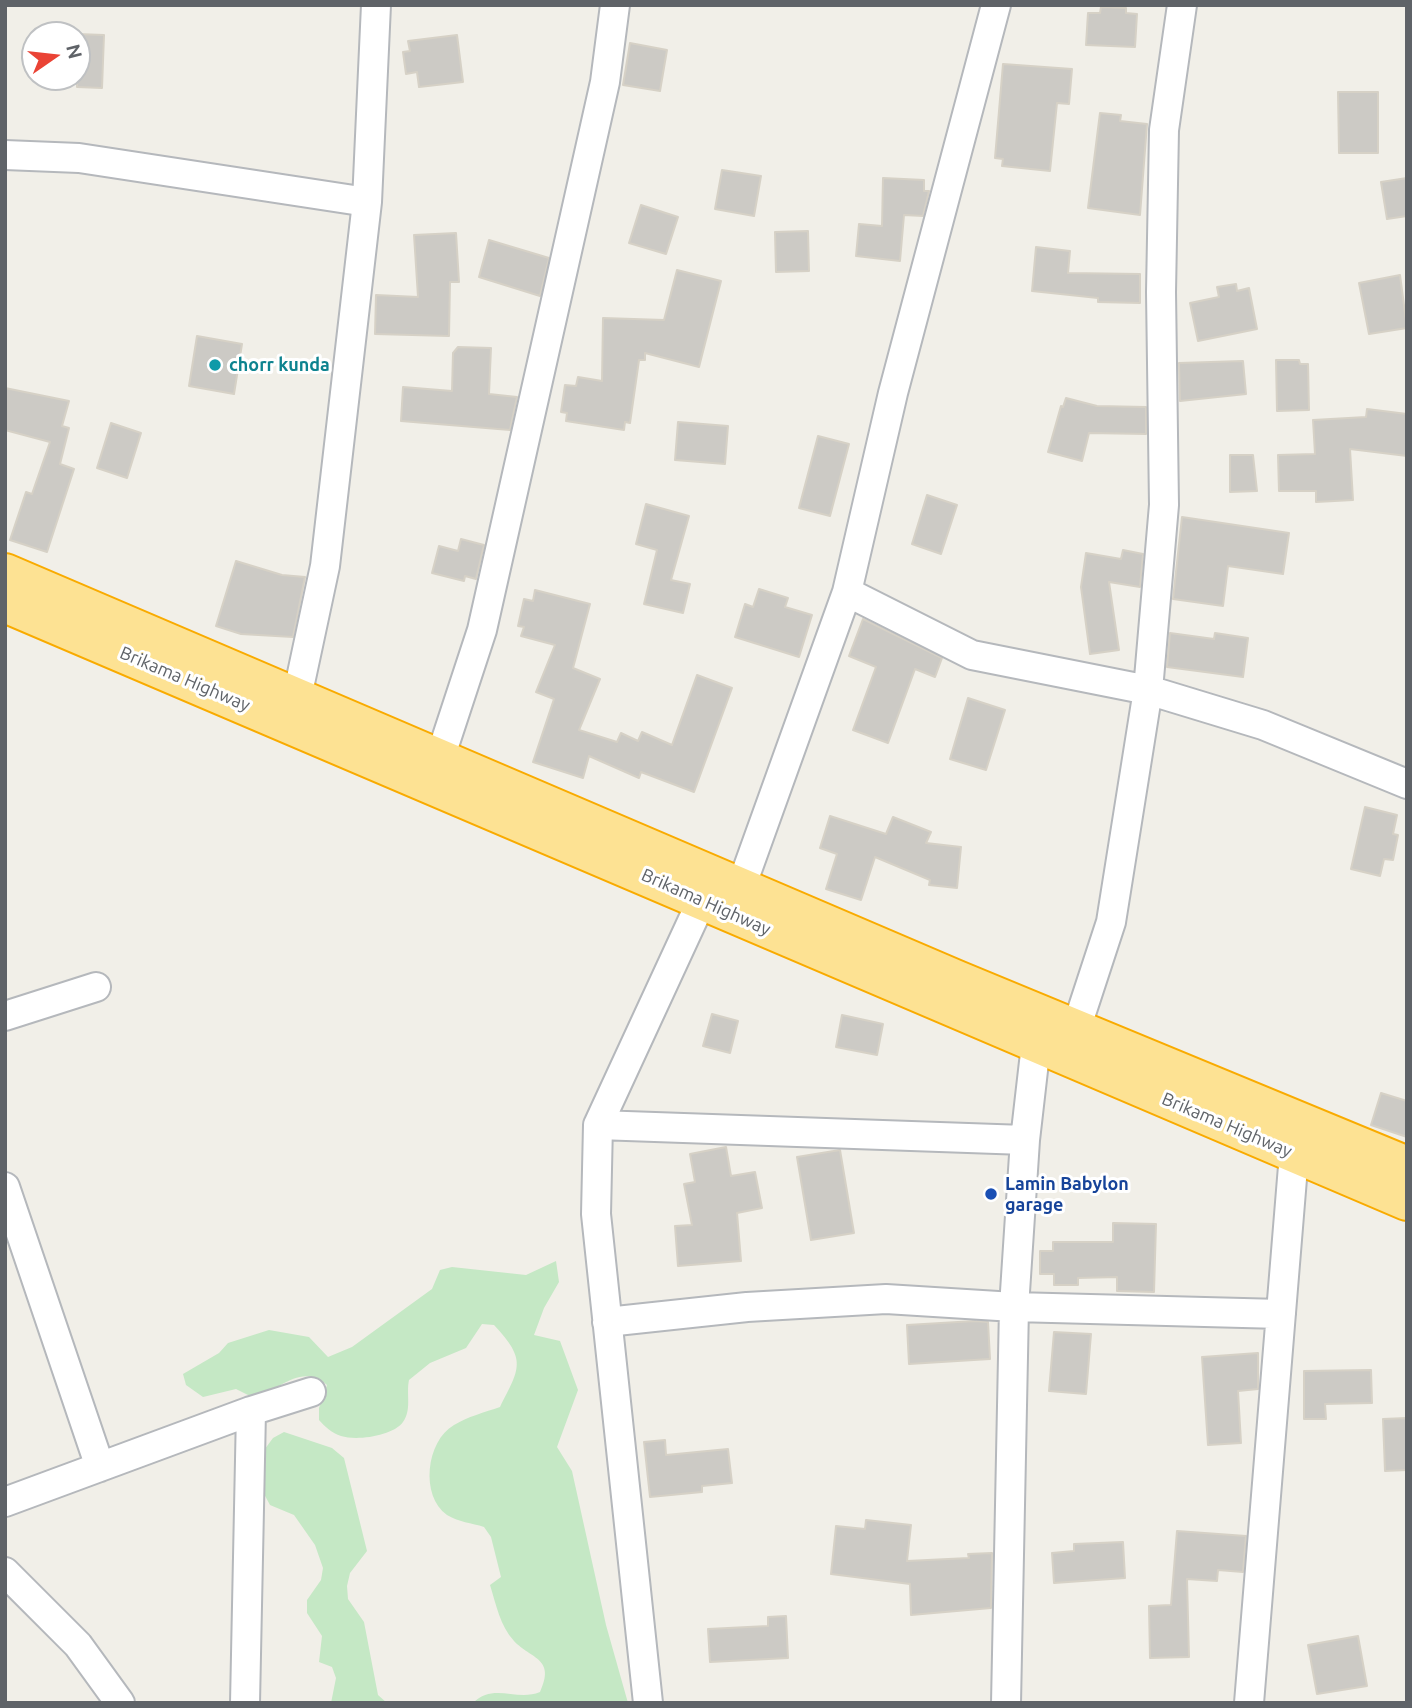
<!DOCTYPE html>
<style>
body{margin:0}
#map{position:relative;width:1412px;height:1708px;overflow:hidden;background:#f1efe8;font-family:Ubuntu,sans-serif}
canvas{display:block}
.frame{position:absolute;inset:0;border:7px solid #5f6368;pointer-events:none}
.north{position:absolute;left:21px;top:21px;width:70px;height:70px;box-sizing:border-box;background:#fff;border:2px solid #bfc1c3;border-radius:50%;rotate:76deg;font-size:19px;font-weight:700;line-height:28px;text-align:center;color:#5f6368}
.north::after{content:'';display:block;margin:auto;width:24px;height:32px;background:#ea4335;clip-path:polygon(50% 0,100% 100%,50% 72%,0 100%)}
</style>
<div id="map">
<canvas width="1412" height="1708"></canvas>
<div class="frame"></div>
<div class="north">N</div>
</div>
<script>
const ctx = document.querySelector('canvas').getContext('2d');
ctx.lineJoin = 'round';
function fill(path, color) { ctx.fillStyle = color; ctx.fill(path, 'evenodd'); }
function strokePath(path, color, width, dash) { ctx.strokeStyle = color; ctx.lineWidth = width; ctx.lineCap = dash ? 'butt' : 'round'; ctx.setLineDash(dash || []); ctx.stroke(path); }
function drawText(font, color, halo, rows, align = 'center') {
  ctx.font = font + ' Ubuntu,sans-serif'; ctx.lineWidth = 6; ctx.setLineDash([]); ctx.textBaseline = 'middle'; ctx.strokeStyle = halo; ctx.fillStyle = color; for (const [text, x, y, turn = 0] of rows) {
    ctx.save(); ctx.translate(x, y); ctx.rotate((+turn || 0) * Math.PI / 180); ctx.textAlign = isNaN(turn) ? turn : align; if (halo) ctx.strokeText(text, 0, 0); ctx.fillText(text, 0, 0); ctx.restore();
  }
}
fill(new Path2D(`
 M556,1261l3,21 -15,26 -10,27 26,6 18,49 -21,57 15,24 34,154 22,78h-155c21,-21 43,-1 67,-11 16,-34 -9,-33 -26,-51 -14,-15 -18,-37 -24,-56l11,-8 -10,-40 -7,-10c-12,-4 -26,-5 -37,-12 -27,-19 -21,-74 7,-90 13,-8 31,-13 46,-18 20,-39 27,-47 -6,-82l-12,-1 -16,24 -36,15 -21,17c-3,14 3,30 -6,42 -10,14 -46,19 -62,14 -9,-3 -16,-9 -22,-16v-12l8,-23c-25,-22 -47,3 -71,14l-20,-10 -33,8 -17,-12 -3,-11 36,-21 9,-10 41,-13 40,7 19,20 24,-10 80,-58 8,-19 12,-3 74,8z
 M284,1432l48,16 12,10 23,93 -17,22 -3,13 1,13 16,23 14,73 9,8h-56l5,-25 -4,-11 -13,-5 3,-26 -15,-23v-13l14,-20 2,-12 -8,-23 -21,-30 -24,-10 -6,-11 -6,-24 1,-13 14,-19z`), '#c5e8c5');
const building = new Path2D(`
 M1101,7l25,1v5l11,1 -2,33 -49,-2 2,-32h12z
 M77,34l27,1 -2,53 -25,-1z
 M457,35l6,47 -44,5 -2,-15 -11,2 -3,-22 7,-1 -2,-10z
 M630,43l37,7 -7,41 -37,-6z
 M1003,64l69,5 -3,35 -12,-1 -7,68 -48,-5 1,-7 -8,-1z
 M1338,92h40v61h-39z
 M1100,113l21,2 -1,6 27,3 -7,91 -52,-7z
 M722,170l39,6 -7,40 -39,-7z
 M883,178l41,2v11h5l-6,25 -19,-1 -4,46 -44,-5 3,-32 23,2z
 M1407,178v38l-20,3 -6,-37z
 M641,205l37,12 -12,37 -37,-11z
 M808,231l1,40 -33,1 -1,-40z
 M456,233l3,49h-9l-1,54 -74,-2 1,-39 42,2 -4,-62z
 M489,240l60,18 -9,38 -61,-19z
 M1036,247l34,4 -2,22 72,1v29l-42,-1v-4l-66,-7z
 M677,270l44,11 -22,86 -54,-14v7h-6l-9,63 -5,-1 -1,8 -58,-9 1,-8 -6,-1 4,-27 11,1 2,-9 24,4 1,-63 61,2z
 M1400,275l7,53 -38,6 -10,-51z
 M1236,284l1,7 12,-3 8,41 -59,12 -8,-38 29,-6 -2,-10z
 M197,336l45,8 -8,50 -45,-8z
 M458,347l33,1 -2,46 28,3 -7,33 -109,-9 2,-34 49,4 1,-38z
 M1276,360h23l1,4h8l1,46 -32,1z
 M1243,361l3,33 -66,7 -1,-38z
 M5,388l64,13 -7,25 7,2 -9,36 14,5 -27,83 -37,-12 16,-48 6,2 18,-52 -45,-12z
 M1066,398l31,8 49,1v27l-57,-1 -7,28 -34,-9 13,-46 2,1z
 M1367,409l40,5v42l-57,-7 3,51 -37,2v-11h-37l-1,-36 37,-1 -2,-34 53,-3z
 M678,422l50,4 -3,38 -50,-4z
 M111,423l30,10 -14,45 -30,-10z
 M818,436l31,8 -19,72 -31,-8z
 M1230,455h23l4,36 -27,1z
 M927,495l30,10 -16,49 -29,-10z
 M646,504l43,12 -18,64 19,4 -7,29 -39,-9 13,-54 -21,-6z
 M1182,517l107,16 -6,41 -55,-8 -5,40 -50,-7z
 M461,539l23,6 -8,34 -11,-3 -1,5 -32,-8 7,-27 19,5z
 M1123,550l20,4 -3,33 -31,-5 10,68 -29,4 -9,-67 5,-34 35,6z
 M236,561l46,14 23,2 -12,60 -52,-3 -25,-8z
 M759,589l29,9 -3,9 27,8 -13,42 -64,-20 10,-33 8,3z
 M535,590l55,14 -17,64 27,11 -21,51 38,12 4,-9 17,8 4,-9 30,13 25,-70 35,13 -38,104 -53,-20 -2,6 -50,-22 -6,22 -50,-16 21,-63 -18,-7 19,-47 -34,-9 3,-9 -6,-1 6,-27 9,2z
 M863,619l79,39 -7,19 -20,-8 -27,74 -35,-13 23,-63 -27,-11z
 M1170,633l44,6 1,-6 33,5 -5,39 -76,-10z
 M968,698l37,12 -19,60 -36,-11z
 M1365,807l32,8 -4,19 5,1 -5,25 -9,-1 -4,17 -29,-7z
 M830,816l56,18 7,-17 38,15 -5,11 35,4 -4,41 -28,-3 1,-5 -55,-23 -14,43 -35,-11 11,-35 -17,-6z
 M712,1014l26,7 -8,32 -27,-7z
 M842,1015l41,9 -6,31 -41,-8z
 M1381,1093l26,8v36l-36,-12z
 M726,1147l5,29 24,-4 7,36 -25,5 4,48 -63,5 -3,-40 17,-1 -8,-41 11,-2 -5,-28z
 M840,1150l14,83 -43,7 -14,-83z
 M1113,1223l43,1 -2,68 -37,-1v-14l-39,1v7h-24v-11h-14v-23h13v-9h60z
 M975,1321l13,1 2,37 -81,5 -2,-39z
 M1054,1332l37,2 -5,60 -37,-3z
 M1258,1353v36l-20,2 3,52 -33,2 -6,-88z
 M1371,1370l1,33 -47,1 1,15h-22v-48z
 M1407,1418v52l-22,1 -2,-52z
 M665,1440l1,15 62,-6 4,34 -30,3v6l-52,5 -6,-55z
 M866,1520l45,5 -4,36 62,-3 -1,-4 24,-1 -1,55 -80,7 -1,-31 -79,-10 5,-48 29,3z
 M1177,1531l69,5 -3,36 -25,-2 -1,11 -30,-2 2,78 -39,1 -1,-52 22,-1z
 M1123,1542l2,36 -71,5 -2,-30 22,-2v-7z
 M786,1616l2,42 -78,4 -2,-33 60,-3v-9z
 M1358,1636l9,50 -50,8 -9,-49z`);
fill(building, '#cccac5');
strokePath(building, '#d6d1c6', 2);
const minor = new Path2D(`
 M5,155l74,3 288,44
 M847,592l125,63 176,35 115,35 144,59
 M297,697l28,-131 42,-364 9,-197
 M440,758l42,-128 123,-548 10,-77
 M741,887l106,-295 46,-199 103,-388
 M5,1016l91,-29
 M1076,1029l35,-107 37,-232 16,-185 -3,-213 3,-162 18,-125
 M598,1125l427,15
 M5,1187l95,280
 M607,1322l140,-15 139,-8 128,8 267,7
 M5,1502l246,-91 60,-19
 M5,1572l73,73 42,58
 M245,1703l6,-292
 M648,1703l-52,-489 2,-89 104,-225
 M1006,1703l8,-396 11,-167 13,-113
 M1249,1703l45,-549`);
const highway = new Path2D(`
 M5,573l952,407 450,186
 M5,603l1402,598`);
strokePath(minor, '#b5b8bc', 32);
strokePath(highway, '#f9ab00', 42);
strokePath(minor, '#fff', 28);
strokePath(highway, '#fde293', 38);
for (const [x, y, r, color] of [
 [215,365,7,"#0f9aa8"],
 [991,1194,7,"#1a4fb4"]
]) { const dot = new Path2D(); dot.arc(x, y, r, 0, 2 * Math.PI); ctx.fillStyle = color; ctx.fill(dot); strokePath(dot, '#fff', 2.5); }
drawText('bold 18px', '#0d838f', '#fff', [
 ["chorr kunda",229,365]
], 'left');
drawText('18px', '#5f6368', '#fff', [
 ["Brikama Highway",185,679,23],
 ["Brikama Highway",706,902,24],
 ["Brikama Highway",1227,1125,23]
]);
drawText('bold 18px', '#164399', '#fff', [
 ["Lamin Babylon",1005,1184],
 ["garage",1005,1205]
], 'left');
</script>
